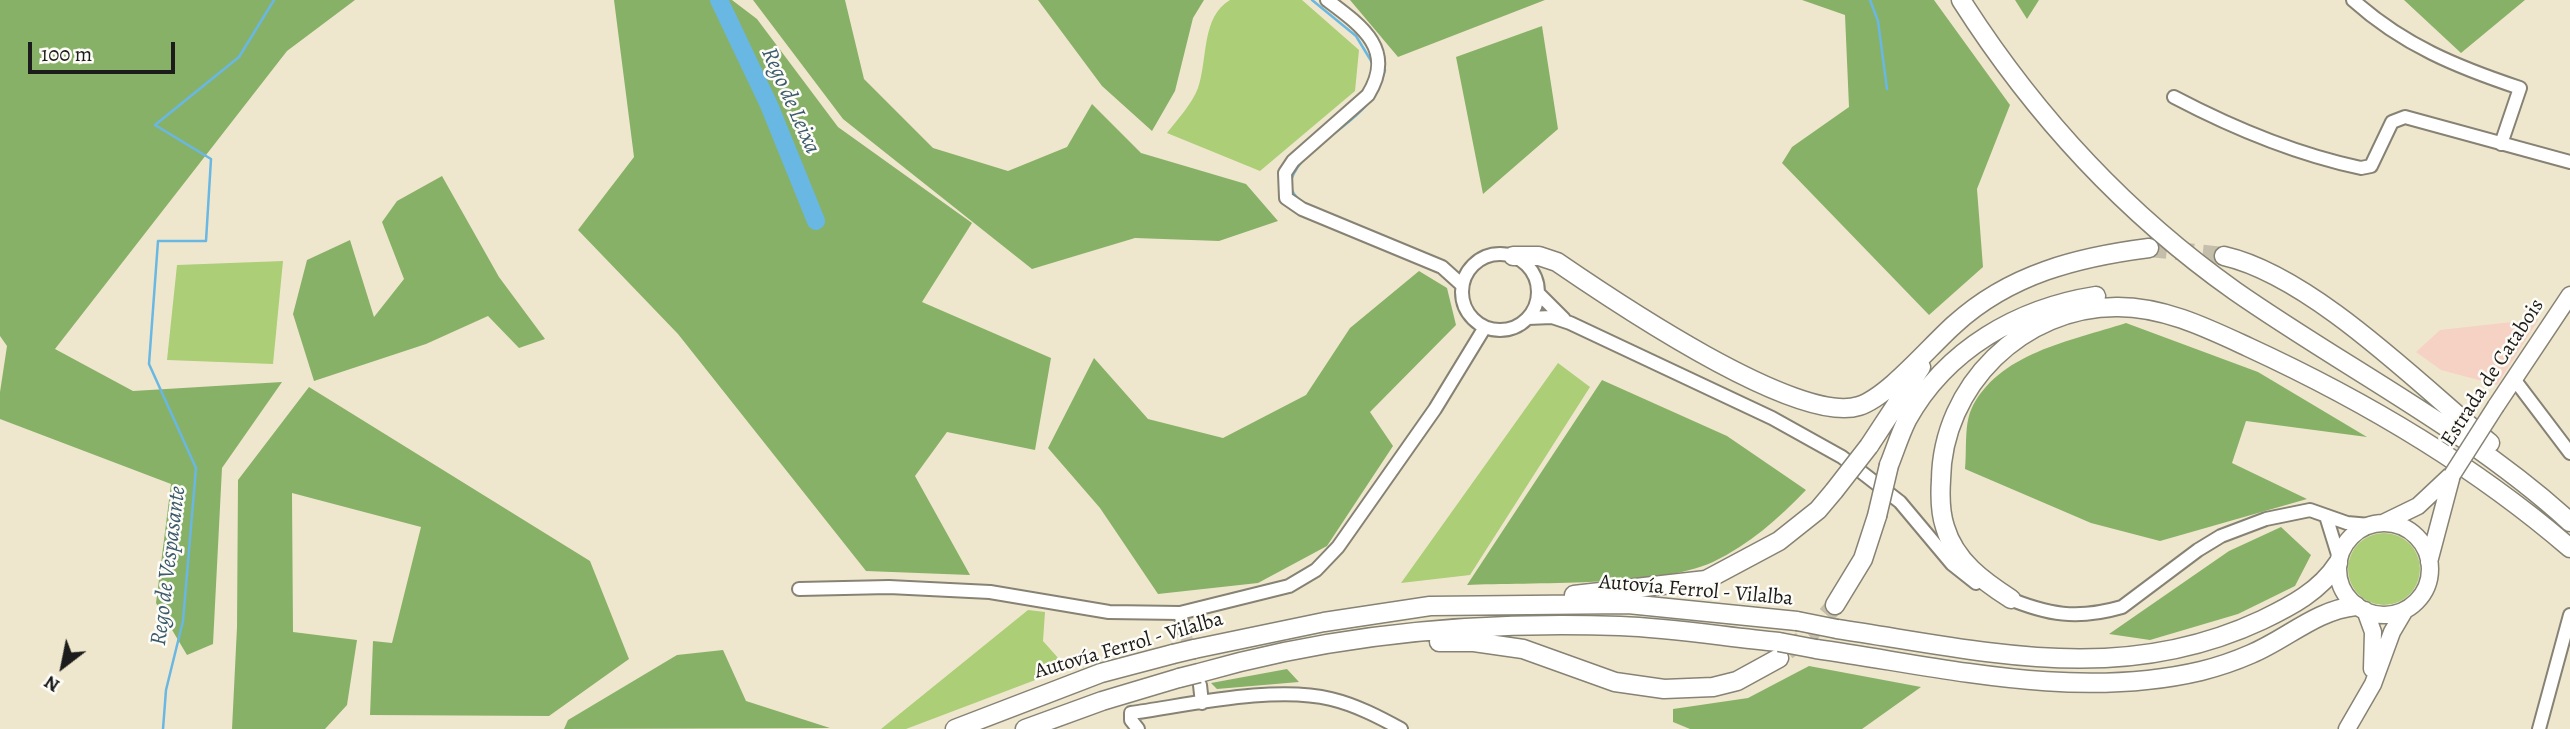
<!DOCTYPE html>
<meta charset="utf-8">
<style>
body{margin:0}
#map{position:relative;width:2570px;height:729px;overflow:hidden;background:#efe7cd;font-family:Alegreya,serif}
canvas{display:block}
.north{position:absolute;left:28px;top:631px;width:70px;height:70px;-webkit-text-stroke:5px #fdfcf7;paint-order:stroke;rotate:212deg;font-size:19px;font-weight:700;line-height:28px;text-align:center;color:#1c1c1c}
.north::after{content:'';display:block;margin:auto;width:24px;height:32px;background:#1c1c1c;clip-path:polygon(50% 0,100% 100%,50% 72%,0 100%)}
.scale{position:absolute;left:28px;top:42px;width:147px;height:32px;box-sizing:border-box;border:4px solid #1c1c1c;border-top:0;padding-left:9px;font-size:21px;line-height:24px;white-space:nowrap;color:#1c1c1c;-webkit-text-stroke:5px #fdfcf7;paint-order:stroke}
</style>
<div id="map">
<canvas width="2570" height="729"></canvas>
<div class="north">N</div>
<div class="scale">100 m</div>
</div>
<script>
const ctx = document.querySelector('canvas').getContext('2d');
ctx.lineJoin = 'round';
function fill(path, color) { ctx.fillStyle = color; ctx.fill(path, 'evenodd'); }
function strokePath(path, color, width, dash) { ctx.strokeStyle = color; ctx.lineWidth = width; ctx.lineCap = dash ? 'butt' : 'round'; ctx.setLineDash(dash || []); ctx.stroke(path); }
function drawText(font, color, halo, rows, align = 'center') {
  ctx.font = font + ' Alegreya,serif'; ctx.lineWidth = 5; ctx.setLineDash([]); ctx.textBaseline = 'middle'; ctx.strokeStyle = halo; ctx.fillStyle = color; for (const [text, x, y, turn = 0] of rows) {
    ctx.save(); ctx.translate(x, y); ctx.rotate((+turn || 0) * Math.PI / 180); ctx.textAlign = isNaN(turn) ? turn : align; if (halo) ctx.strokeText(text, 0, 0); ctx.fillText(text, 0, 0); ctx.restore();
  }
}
fill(new Path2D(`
 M2539,319l-42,66 -56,-15 -25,-18 24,-22z`), '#f6d2c5');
fill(new Path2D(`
 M1230,0h72l57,50 -4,41 -95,80 -93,-38c10,-13 25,-29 31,-45 10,-29 3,-71 32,-88z
 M283,261l-10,103 -106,-4 10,-95z
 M1558,363l32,24 -120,188 -69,8z
 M2348 569a36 36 0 1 1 72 0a36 36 0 1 1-72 0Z
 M1028,610l17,2 -2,29 24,27 -161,61h-25z`), '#abce77');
fill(new Path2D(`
 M0,0h355l-68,51 -232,298 78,42 149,-9 -60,86 -9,176 -26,11 -31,-52 15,-119 -171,-65v-27l7,-46 -7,-10z
 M614,0h118l25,19 81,108 134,96 -50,79 129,56 -16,92 -88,-18 -32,44 55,99 -104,-4 -188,-237 -100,-104 56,-73z
 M753,0h92l19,79 69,69 75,23 59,-24 25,-43 49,49 105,31 32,37 -59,20 -84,-3 -103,31 -189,-150z
 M1038,0h166l-11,18 -18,73 -23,40 -50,-45z
 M1350,0h195l-147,57z
 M1802,0h132l76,105 -33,84 6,78 -54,48 -147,-152 10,-16 57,-40 -4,-92z
 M2015,0h24l-12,19z
 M2404,0h121l-64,53z
 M1542,26l16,103 -75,65 -27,-137z
 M442,176l57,101 46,62 -26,9 -31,-32 -62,28 -112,37 -21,-67 14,-54 43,-20 24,77 30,-38 -22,-57 15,-21z
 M1419,271l28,17 9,37 -86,87 23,34 -66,100 -69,37 -100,11 -58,-86 -52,-60 46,-90 54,61 75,19 83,-43 44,-67z
 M2126,323l132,49 109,65 -121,-16 -14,42 75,36 -147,42 -69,-18 -126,-54c2,-17 -1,-43 6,-59 26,-57 100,-69 155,-87z
 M1602,380l125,56 79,54c-28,29 -56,54 -93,72 -54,25 -183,20 -246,23z
 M309,387l281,174 39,98 -80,57 -179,-1 3,-74 19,2 29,-116 -129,-34 1,139 64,8 -10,65 -22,24h-93l5,-102 1,-147z
 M2281,527l30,28 -16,31 -57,28 -88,26 -41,-6 120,-83z
 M723,650l23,51 84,27 -266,1 4,-9 109,-65z
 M1809,666l112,21 -59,42h-172l-17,-7v-13l75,-11z
 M1287,669l12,13 -82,7 -6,-6z`), '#88b168');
strokePath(new Path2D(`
 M1312,0l44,36 17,28
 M1870,0l8,21 9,68
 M1291,180c15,-42 81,-55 94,-110l-3,-1
 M1291,186c2,14 17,19 28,24
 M163,729l3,-39 17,-69 13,-153 -47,-104 9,-123h48l5,-82 -56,-34 84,-68 35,-57`), '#69b7e3', 2.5);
strokePath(new Path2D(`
 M719,0l50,105 47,116`), '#69b7e3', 18);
strokePath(new Path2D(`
 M1184,630l15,51`), '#c5beaa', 12, [12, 6]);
strokePath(new Path2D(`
 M2149,248l75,8
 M1787,651l23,-17 25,-29`), '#c5beaa', 18, [18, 9]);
const minor = new Path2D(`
 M1327,0c35,26 69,50 41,95l-75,66 -8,12 1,25 16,11 140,58 20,18
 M2353,0c50,45 104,67 167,88l-19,56
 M2174,97c59,31 121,57 187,71l10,-2 21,-44 13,-5 165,45
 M1462 292a38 38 0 1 1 76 0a38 38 0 1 1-76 0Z
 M1538,293l26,26
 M1528,318l24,-1 18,6 202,95 70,39 58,45 52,62 24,19
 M2514,379l56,74
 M2326,516l13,42
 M799,589l90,-2 101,5 119,20 71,1 109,-27 27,-16 22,-23 97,-138 50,-82
 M2005,597c43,18 72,23 117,10l76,-57 23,-14 45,-17 44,-9 37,13 23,2
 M1180,613l4,17
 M1200,685l2,18
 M1138,729l-7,-9v-7c58,-8 144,-28 200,-14 25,6 48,18 70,30
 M2539,729l31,-114`);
const major = new Path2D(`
 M2496,406l74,-111
 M2383,523l35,-17 32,-30
 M2338 569a46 46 0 1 1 92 0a46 46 0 1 1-92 0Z
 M2429,562l23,-87
 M2365,610l8,22 -1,37
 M2347,729l26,-45 19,-52 13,-22`);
const highway = new Path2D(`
 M1961,0c72,113 164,213 274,291 112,78 234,139 335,231
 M1513,256h26l18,6c54,37 241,164 302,144 29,-9 71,-60 96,-82 55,-50 123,-67 194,-76
 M2224,256c88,20 196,129 266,187
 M1869,446l52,-79
 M1889,465c6,-15 11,-31 18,-45 39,-71 112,-112 189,-124
 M1574,595l132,-15 73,-39 39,-31 16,-19
 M2011,599c-28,-18 -56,-38 -66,-72 -5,-15 -5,-32 -4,-47 1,-94 82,-174 177,-173 46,0 89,21 130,40 113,52 228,120 322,201
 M1835,605l28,-46 14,-43
 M1837,629c148,22 282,58 425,-9 29,-14 58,-29 76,-57
 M1439,642h35l49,7 92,33 49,7 49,-2 24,-6 42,-23
 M1194,649l130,-27 106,-16 198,-2 169,17
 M1816,649c127,18 258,52 385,22 16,-4 34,-10 50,-17 36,-15 65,-44 105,-48
 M1199,673c135,-39 281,-52 421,-47 53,2 106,11 159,16
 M955,729l146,-56 72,-19
 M1025,729l77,-28 77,-23`);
strokePath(minor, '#868274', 16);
strokePath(major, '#868274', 19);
strokePath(highway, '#868274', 21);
strokePath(minor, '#fff', 12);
strokePath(major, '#fff', 16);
strokePath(highway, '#fff', 18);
const majorBridge = new Path2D(`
 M2452,475l44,-69`);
const highwayBridge = new Path2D(`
 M1834,491l35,-45
 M1877,516l12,-51
 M1797,621l40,8
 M1779,642l37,7
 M1173,654l21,-5
 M1179,678l20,-5`);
strokePath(majorBridge, '#868274', 19, []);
strokePath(highwayBridge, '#868274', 21, []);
strokePath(majorBridge, '#fff', 16);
strokePath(highwayBridge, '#fff', 18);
drawText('21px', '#1c1c1c', '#fdfcf7', [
 ["Estrada de Catabois",2493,373,-57],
 ["Autovía Ferrol - Vilalba",1696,591,5],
 ["Autovía Ferrol - Vilalba",1129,646,-16]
]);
drawText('italic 23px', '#3b5a6c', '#fdfcf7', [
 ["Rego de Leixa",790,101,66],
 ["Rego de Vespasante",169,566,-83]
]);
</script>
